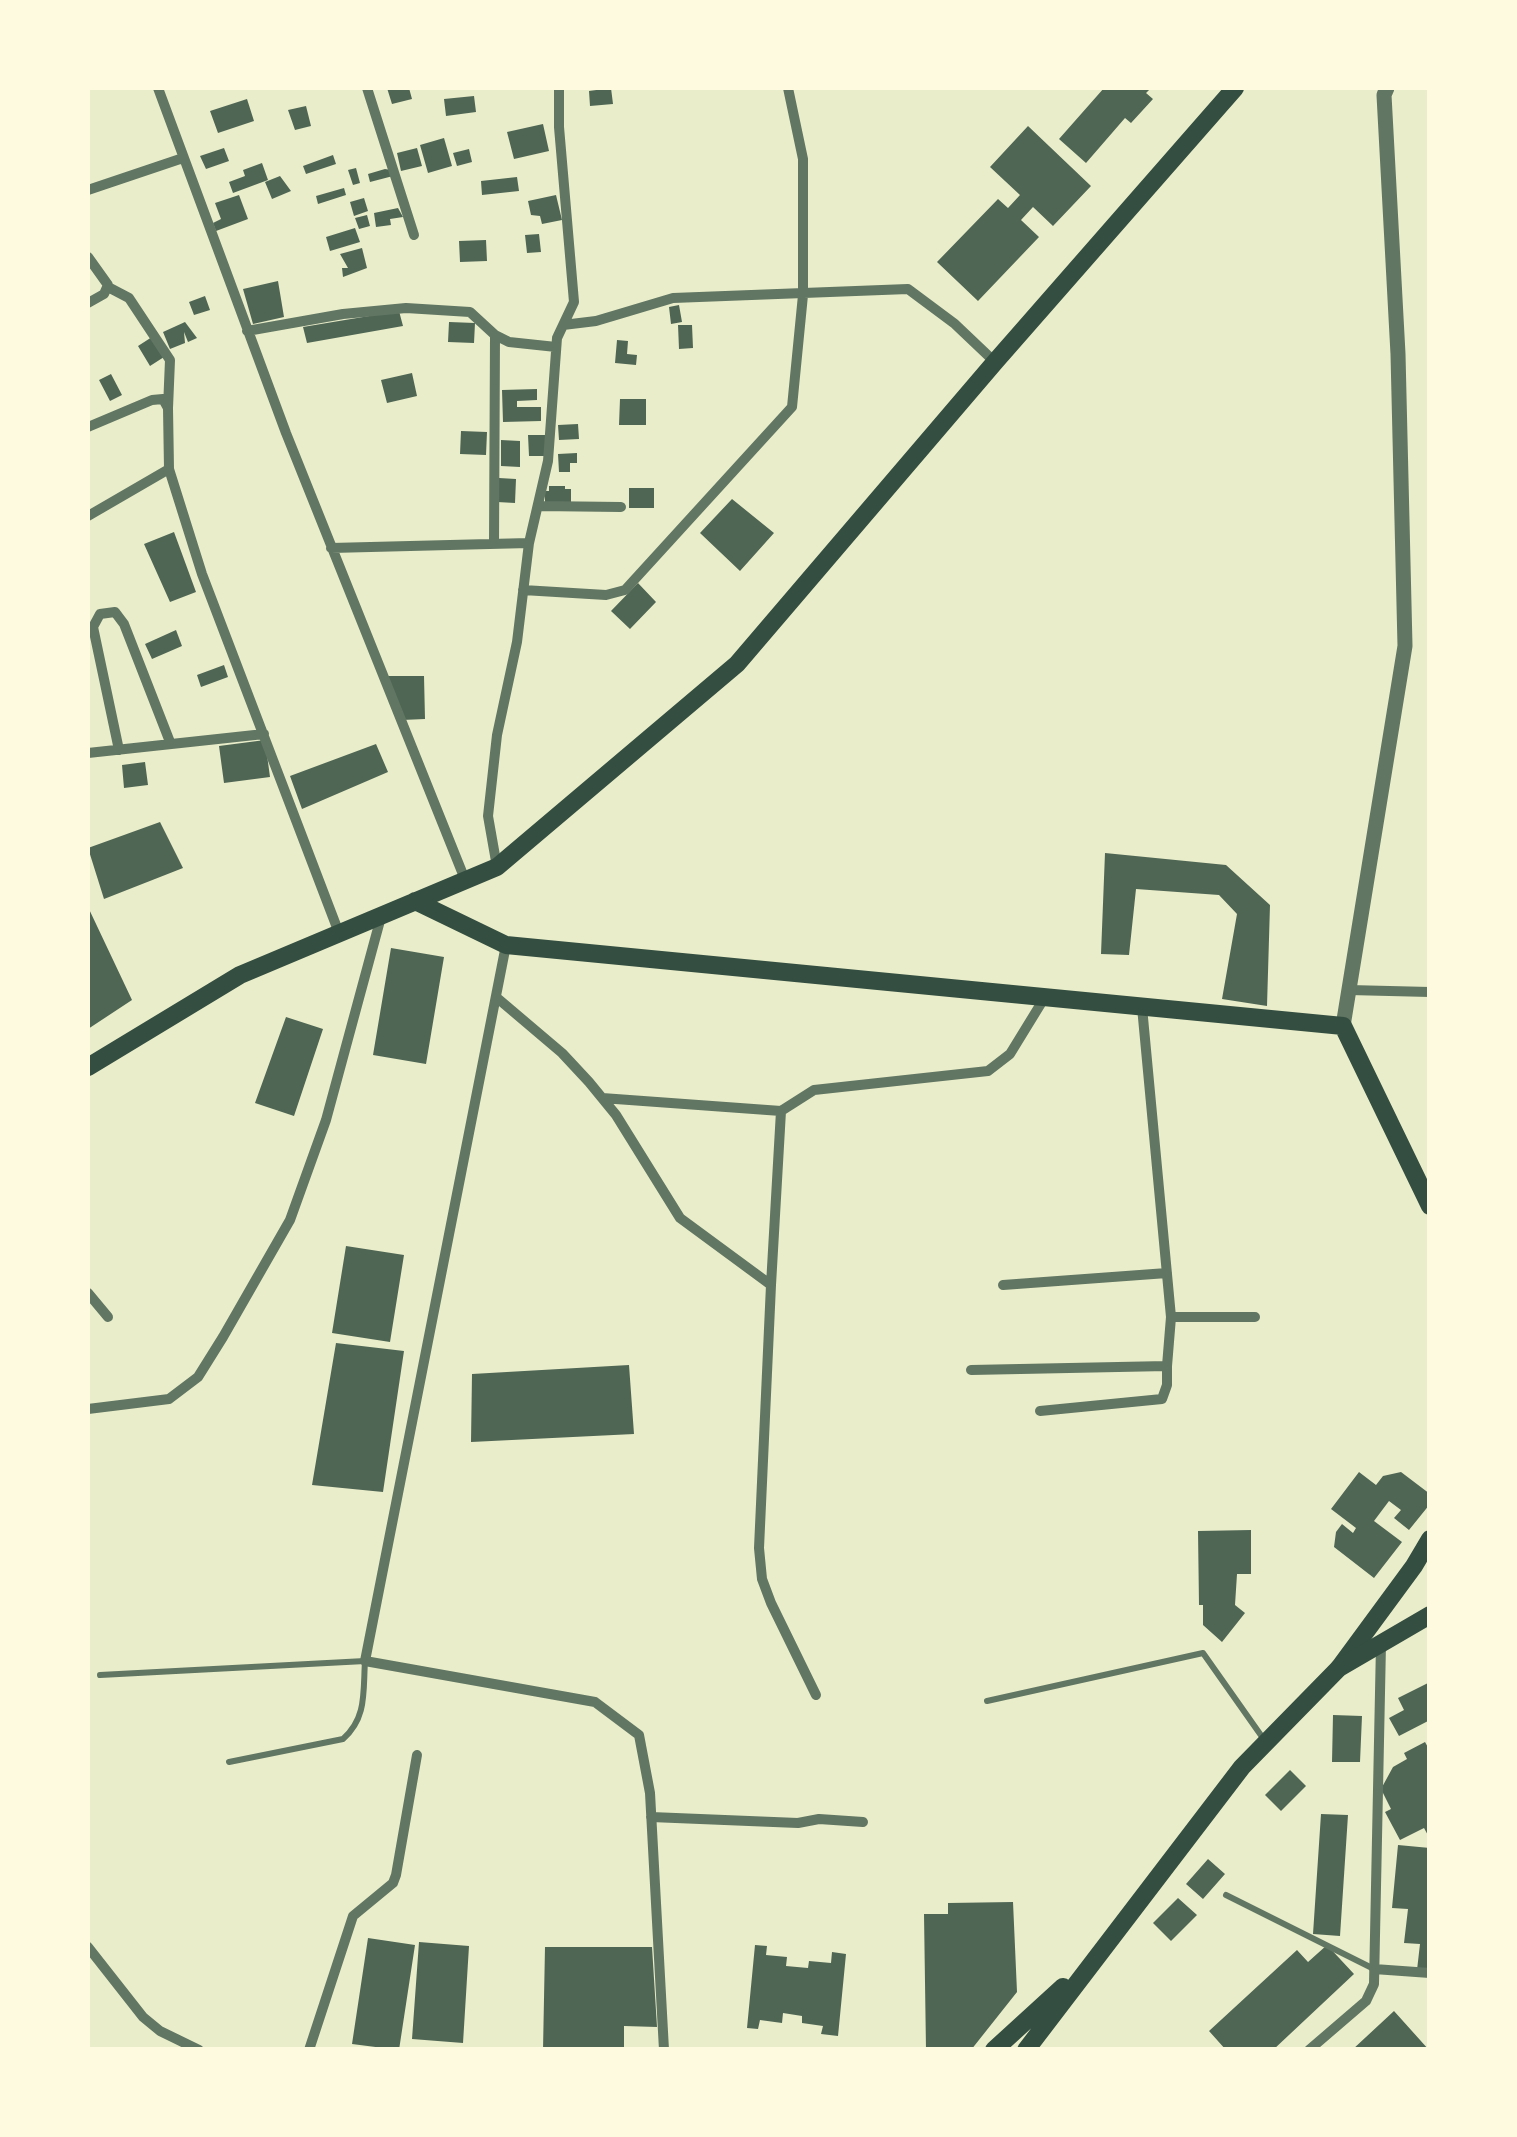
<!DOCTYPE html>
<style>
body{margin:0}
#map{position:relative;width:1517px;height:2137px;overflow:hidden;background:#e9edc9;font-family:Lato,sans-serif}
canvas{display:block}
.frame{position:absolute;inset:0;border:90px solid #fefae0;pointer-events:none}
</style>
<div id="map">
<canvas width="1517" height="2137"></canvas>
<div class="frame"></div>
</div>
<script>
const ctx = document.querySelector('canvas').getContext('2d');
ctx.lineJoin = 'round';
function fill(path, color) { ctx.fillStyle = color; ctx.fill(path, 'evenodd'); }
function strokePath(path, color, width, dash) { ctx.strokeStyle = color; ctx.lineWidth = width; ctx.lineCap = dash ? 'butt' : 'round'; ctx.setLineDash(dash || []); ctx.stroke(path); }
fill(new Path2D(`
 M387,88h22l3,11 -20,5z
 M611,88l2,16 -23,2 -1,-15z
 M1104,88h47l-5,5 7,6 -22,24 -6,-5 -39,45 -27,-24z
 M474,96l2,16 -30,4 -2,-17z
 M247,99l7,22 -36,12 -8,-22z
 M306,106l5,20 -16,4 -7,-20z
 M543,124l6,27 -35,8 -7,-27z
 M1028,126l63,60 -38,40 -20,-19 -12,13 18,17 -61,64 -41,-39 61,-63 10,9 12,-13 -30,-28z
 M444,138l8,28 -24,7 -8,-28z
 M224,148l5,13 -23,8 -6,-13z
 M417,148l5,18 -21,5 -4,-18z
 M469,149l3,13 -15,4 -4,-13z
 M333,155l3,9 -30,10 -3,-8z
 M262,163l6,17 -35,13 -4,-11 16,-6 -2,-6z
 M356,168l4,15 -7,2 -5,-15z
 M385,169l6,1 2,6 -23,6 -2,-8z
 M280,176l11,15 -19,8 -7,-17z
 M517,177l2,14 -37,4 -1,-14z
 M344,188l2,7 -28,9 -2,-8z
 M239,195l9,24 -32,12 -3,-8 8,-4 -6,-16z
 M556,195l6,25 -20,4 -2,-8 -9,-1 -3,-14z
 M364,198l4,13 -14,5 -4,-14z
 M398,208l5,9 -13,2 1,6 -15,2 -2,-14z
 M367,215l3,11 -11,3 -4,-11z
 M355,228l5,14 -30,9 -4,-14z
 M539,234l2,18 -14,1 -2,-18z
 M486,240l1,21 -27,1 -1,-21z
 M362,248l5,20 -24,9 -1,-9h6l-8,-14z
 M278,281l6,36 -31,7 -10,-35z
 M205,296l5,14 -16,5 -5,-13z
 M679,305l3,17 -11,2 -2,-17z
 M399,311l4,15 -96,17 -4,-16z
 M185,322l12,16 -9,4 -4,-10 1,11 -15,6 -7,-17z
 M449,322l26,1 -1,20 -26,-1z
 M678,325h14l1,23 -14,1z
 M152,337l12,20 -14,9 -12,-20z
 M617,340l11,1 -1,13 10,1 -1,10 -21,-2z
 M412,373l5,23 -30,7 -6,-23z
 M111,374l11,21 -12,6 -11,-21z
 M537,389v11l-20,1v6h24v14l-38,1 -1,-32z
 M620,399h26v26h-27z
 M578,424l1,15 -20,1 -1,-15z
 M461,431l26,1 -1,23 -26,-1z
 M528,435h17v21h-16z
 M501,440l19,1v26l-19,-1z
 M577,453v10h-7v9h-11l-1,-18z
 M499,478l17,1 -1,24 -18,-1z
 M549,486h16v3h6v14l-26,1v-13h4z
 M629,488h25v20h-25z
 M732,499l42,34 -34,38 -40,-38z
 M174,532l22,60 -26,10 -26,-58z
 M638,583l18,19 -26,27 -19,-18z
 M176,630l6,16 -30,13 -7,-15z
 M224,665l4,12 -27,10 -4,-12z
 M385,676h39l1,43 -23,1z
 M265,740l5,37 -46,6 -5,-37z
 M376,744l12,28 -86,37 -12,-33z
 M145,762l3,23 -24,3 -2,-23z
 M160,822l23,46 -79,31 -16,-51z
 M1105,853l121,12 44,40 -3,101 -45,-7 15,-85 -18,-19 -83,-6 -7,66 -28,-1z
 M88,907l44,93 -44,29z
 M391,948l53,9 -18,107 -53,-9z
 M286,1017l37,12 -29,87 -39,-13z
 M346,1246l58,9 -14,87 -58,-9z
 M336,1343l68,8 -21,141 -71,-7z
 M629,1365l5,69 -163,8 1,-68z
 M1359,1472l17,13 7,-9 18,-4 29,22v10l-21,26 -15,-12 7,-8 -12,-9 -15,20 28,21 -28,36 -40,-31 2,-15 6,-8 11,9 3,-5 -25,-19z
 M1251,1530v44h-14l-2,31 10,8 -23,29 -19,-17v-20h-4l-1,-74z
 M1430,1682v38l-31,16 -10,-18 15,-8 -6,-12z
 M1333,1715l29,1 -2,46h-28z
 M1425,1742l5,9v88l-6,-11 -24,12 -15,-28 6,-3 -10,-20 12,-22 14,-8 -3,-6z
 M1290,1770l16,16 -25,25 -16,-16z
 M1321,1814l27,1 -8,121 -27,-2z
 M1398,1845l32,3v123l-13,-1 3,-26 -16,-1 4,-34 -16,-1z
 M1208,1859l17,15 -22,25 -17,-15z
 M1178,1898l19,17 -26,26 -18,-18z
 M1013,1902l4,90 -46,58h-45l-2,-136h24v-11z
 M368,1938l47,7 -16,105 -47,-6z
 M419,1942l50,4 -6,97 -51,-4z
 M755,1945l12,1 -1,9 21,2 -1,9 22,2 1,-7 22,2 1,-11 14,2 -8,82 -17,-2 2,-8 -21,-3v-7l-19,-3 -1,10 -22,-3 -2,9 -11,-1z
 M1327,1945l27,29 -81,76h-47l-17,-19 88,-81 11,12z
 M545,1947h107l5,80 -33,-1v24h-81z
 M1394,2011l35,39h-77z`), '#4f6655');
strokePath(new Path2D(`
 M100,1675l265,-14c-2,31 2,57 -22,78l-114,23
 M987,1701l216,-48 62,88
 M1226,1895l148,74`), '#617663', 6);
strokePath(new Path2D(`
 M158,88l128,345 180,449
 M367,88l47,147
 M88,190l95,-32
 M88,257l20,28 -4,9 -16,9
 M108,287l21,11 41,62 -2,48
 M563,325l33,-4 77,-23 235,-9 47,35 40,38
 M247,331l96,-17 63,-6 64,4 25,23 14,7 47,5
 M88,427l64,-27 11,-1 5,9 1,61 33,105 137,359
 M538,506l83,1
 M88,516l81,-47
 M529,543l19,-82 9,-123 17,-36 -15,-175v-39
 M494,544l1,-209
 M331,548l198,-5 -12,99 -20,93 -9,81 9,51
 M523,590l83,5 19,-5 167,-183 11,-112v-136l-15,-71
 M119,750l-26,-123 7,-13 15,-2 9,12 46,118
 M88,753l176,-19
 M506,945l-141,716 230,41 44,33 11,58 14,257
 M1349,990l81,2
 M496,997l66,56 27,29 27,33 64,103 91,67 10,-174 33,-21 174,-19 22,-17 35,-57
 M1142,1007l29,310h84
 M602,1098l179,13
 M771,1285l-12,263 3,31 9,24 45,92
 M1003,1285l164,-12
 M88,1293l20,24
 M971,1370l196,-4 4,-49
 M88,1409l81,-10 29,-22 25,-40 67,-117 36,-100 55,-203
 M1040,1411l122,-12 5,-14v-20
 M651,1817l147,6 21,-4 44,3
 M88,1947l55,70 17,14 39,19
 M1374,1969l56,4
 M309,2050l44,-134 40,-33 3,-8 21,-120
 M1309,2050l57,-49 8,-17 7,-340`), '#617663', 10);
strokePath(new Path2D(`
 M1343,1026l62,-380 -7,-292 -14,-259 3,-7`), '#617663', 15);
strokePath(new Path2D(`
 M415,901l91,44 837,81 87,180
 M88,1067l152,-92 257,-108 240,-203 258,-302 240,-274
 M1339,1668l75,-102 16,-27`), '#344e41', 18);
strokePath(new Path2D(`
 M994,2050l69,-63
 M1026,2050l216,-283 97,-99 91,-53`), '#344e41', 18);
</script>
